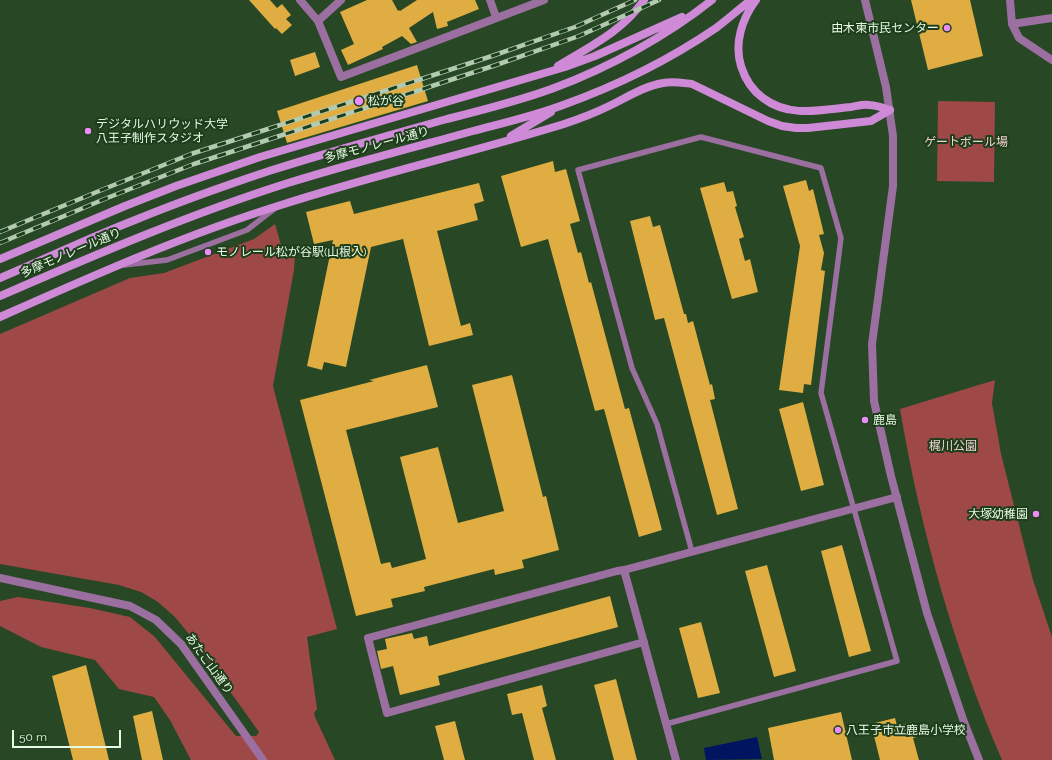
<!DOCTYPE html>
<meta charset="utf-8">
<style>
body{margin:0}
#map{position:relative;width:1052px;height:760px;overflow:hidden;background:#274725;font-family:Raleway,sans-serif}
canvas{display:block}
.scale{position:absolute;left:12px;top:730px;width:109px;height:18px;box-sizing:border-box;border:2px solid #e7fae5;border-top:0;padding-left:5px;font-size:12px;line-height:14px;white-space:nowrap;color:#e7fae5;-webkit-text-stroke:3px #1d3d1b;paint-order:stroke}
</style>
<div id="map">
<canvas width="1052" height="760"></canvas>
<div class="scale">50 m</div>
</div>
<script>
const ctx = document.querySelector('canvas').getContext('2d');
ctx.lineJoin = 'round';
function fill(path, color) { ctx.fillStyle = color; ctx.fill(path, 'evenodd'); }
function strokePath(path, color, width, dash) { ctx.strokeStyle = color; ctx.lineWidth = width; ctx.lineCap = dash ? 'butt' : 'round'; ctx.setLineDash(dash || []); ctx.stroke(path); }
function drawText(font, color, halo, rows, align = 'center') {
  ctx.font = font + ' Raleway,"Noto Sans JP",sans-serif'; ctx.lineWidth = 4; ctx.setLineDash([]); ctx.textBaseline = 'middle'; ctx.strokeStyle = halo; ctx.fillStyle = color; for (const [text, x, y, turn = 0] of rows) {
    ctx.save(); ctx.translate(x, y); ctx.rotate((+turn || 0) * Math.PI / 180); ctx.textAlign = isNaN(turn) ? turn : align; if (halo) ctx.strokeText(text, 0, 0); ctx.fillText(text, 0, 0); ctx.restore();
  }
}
fill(new Path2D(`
 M938,101l57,1 -1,80 -57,-1z
 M275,224l10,35 10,-3 -1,14 -21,116 64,243 -30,8 10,72 -3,4 1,4 20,43h-144l-21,-40 -16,-23 -35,-8 -24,-29 -54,-13 -41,-21v-25l18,-4 72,11 40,9 25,20 81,99h20l3,-4 -70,-98 -14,-17 -17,-15 -17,-10 -22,-7 -119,-21v-230l130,-56 34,-5 90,-34z
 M995,380l-3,23 9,51 32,126 19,57v123h-50c-48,-111 -82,-232 -102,-351z`), '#9e4948');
fill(new Path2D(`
 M757,737l5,22 -56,1 -2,-12z`), '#001460');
fill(new Path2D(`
 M249,0h21l7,8 5,-4 9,11 -5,4 6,6 -10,9 -6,-6 -1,1z
 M367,0h25l6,11 1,-1 1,1 17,-11h58l4,9 -32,13 1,4 -11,3 -4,-17 -24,16 8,14 -6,2 -9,-8 -20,11 1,2 -35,16 -7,-15 13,-6 -14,-32z
 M911,0h59l13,56 -55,14z
 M315,52l5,15 -25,9 -5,-16z
 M417,65l11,36 -141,42 -10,-32z
 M553,161l2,11 11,-3 14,52 -10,3 8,29 3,-1 8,31 2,-1 34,127 4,-1 33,122 -23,7 -35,-128 -9,2 -47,-172 -27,8 -20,-71z
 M806,180l3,11 4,-2 11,45 -5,1 5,18 -3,17 4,1 -14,114 -7,-1 -1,9 -24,-3 21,-144 -17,-60z
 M724,182l3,10 6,-1 4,15 -2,1 9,30 -5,2 6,22 5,-2 8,33 -26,7 -32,-111z
 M479,183l5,18 -10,3 4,16 -41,11 24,95 9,-3 3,12 -44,11 -26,-107 -32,8 -25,120 -22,-5 -2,8 -15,-4 26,-126 -19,4 -8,-32 44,-11 4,13z
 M650,216l3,11 7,-2 24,89h2l2,9 5,-2 17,64 2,-1 3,15 -5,1 28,109 -21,6 -53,-197 -9,2 -25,-99z
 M427,365l11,42 -92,23 35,134 9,-2 2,6 34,-9 -26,-102 38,-10 20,76 46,-12 -32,-126 40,-10 31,122 3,-1 13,54 -37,10 2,8 -29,7 -1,-6 -70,18 1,4 -34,8 2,8 -37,9 -56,-216 74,-19 -5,-1z
 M803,402l21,83 -23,6 -22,-82z
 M842,545l29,106 -22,6 -28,-106z
 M767,565l29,106 -22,6 -29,-106z
 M610,596l8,31 -180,49 2,9 -40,10 -7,-29 -12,3 -4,-18 10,-2 -2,-10 27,-6 2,6 13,-3 2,10z
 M701,622l19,71 -22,5 -19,-70z
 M86,665l23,95h-36l-21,-84z
 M616,679l21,81h-23l-20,-75z
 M542,685l5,21 -5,2 14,52h-22l-12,-47 -10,2 -5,-21z
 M152,711l11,49h-21l-9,-44z
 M841,712l11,48h-78l-6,-32z
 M895,718l2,8 16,-4 4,15 -4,1 6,22h-39l-9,-36z
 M455,721l10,39h-21l-9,-34z`), '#dfad41');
strokePath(new Path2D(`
 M124,265l43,-5 80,-30 27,-21
 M666,724l231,-63 -76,-268 20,-155 -20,-70 -120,-31 -123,33 54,198 25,56 35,128`), '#9b6fa0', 5.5);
strokePath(new Path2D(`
 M300,0l18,21 23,56 203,-77
 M490,0l6,17
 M1010,0l2,24 7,14 33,22
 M318,21l23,-21
 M1012,24l40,-6
 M624,570l-7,1 -249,67 19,75 257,-71`), '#9b6fa0', 8);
strokePath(new Path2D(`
 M865,0l21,87 7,49v50l-21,158 2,57 17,75 36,137 37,109 15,38
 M0,578l130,28 26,14 25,24 82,116
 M676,760l-52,-190 273,-73`), '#9b6fa0', 8);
strokePath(new Path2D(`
 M756,0c-14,19 -22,43 -15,66 4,13 11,24 22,32 26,20 58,12 88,9 6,-1 13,-3 18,-2 7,0 14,3 21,5
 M558,66c31,-19 65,-35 86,-66
 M511,136l40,-24
 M0,259l125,-53 51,-20 84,-29 305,-90 30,-11 87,-39
 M0,278c45,-19 89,-40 135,-58 44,-18 89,-34 134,-49 59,-19 118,-35 178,-52 36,-9 72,-18 107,-31 54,-20 113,-52 158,-88
 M0,296c95,-41 190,-82 288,-113 61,-19 123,-35 185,-52 30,-8 61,-15 90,-26 53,-19 106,-45 153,-77 12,-9 23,-19 35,-28
 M0,317c92,-41 184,-82 281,-112 93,-30 189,-52 283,-81 15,-5 31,-11 45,-18 17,-8 35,-20 54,-23 10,-2 20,0 29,1l76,37 14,5 14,2h12l63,-7 19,-11`), '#ce89d7', 8);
const rail = new Path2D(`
 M0,232l104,-43 87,-35 301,-98 83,-29 60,-27
 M0,243l107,-45 87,-34 302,-99 83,-29 80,-36`);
strokePath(rail, '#b3cab1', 4.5);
strokePath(rail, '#1d3d1b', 3, [9]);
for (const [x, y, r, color] of [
 [947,28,4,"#ed8cf9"],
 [359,101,5,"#ed8cf9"],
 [88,131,4,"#ed8cf9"],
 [208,252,4,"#ed8cf9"],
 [865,420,4,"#ed8cf9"],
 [1036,514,4,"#ed8cf9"],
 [838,730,4,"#ed8cf9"]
]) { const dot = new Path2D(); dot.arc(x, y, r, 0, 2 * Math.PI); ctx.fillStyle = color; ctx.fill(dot); strokePath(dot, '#1d3d1b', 1.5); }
drawText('12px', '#e7fae5', '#1d3d1b', [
 ["由木東市民センター",939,28,"right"],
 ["松が谷",368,101],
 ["デジタルハリウッド大学",96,124],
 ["八王子制作スタジオ",96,138],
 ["モノレール松が谷駅(山根入)",216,252],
 ["鹿島",873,420],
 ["大塚幼稚園",1028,514,"right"],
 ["八王子市立鹿島小学校",846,730]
], 'left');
drawText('12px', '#efd2d0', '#1d3d1b', [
 ["ゲートボール場",966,142],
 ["梶川公園",953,446]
]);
drawText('12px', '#e7fae5', '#1d3d1b', [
 ["多摩モノレール通り",377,145,-15],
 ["多摩モノレール通り",71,253,-23],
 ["あたご山通り",209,664,54]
]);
</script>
